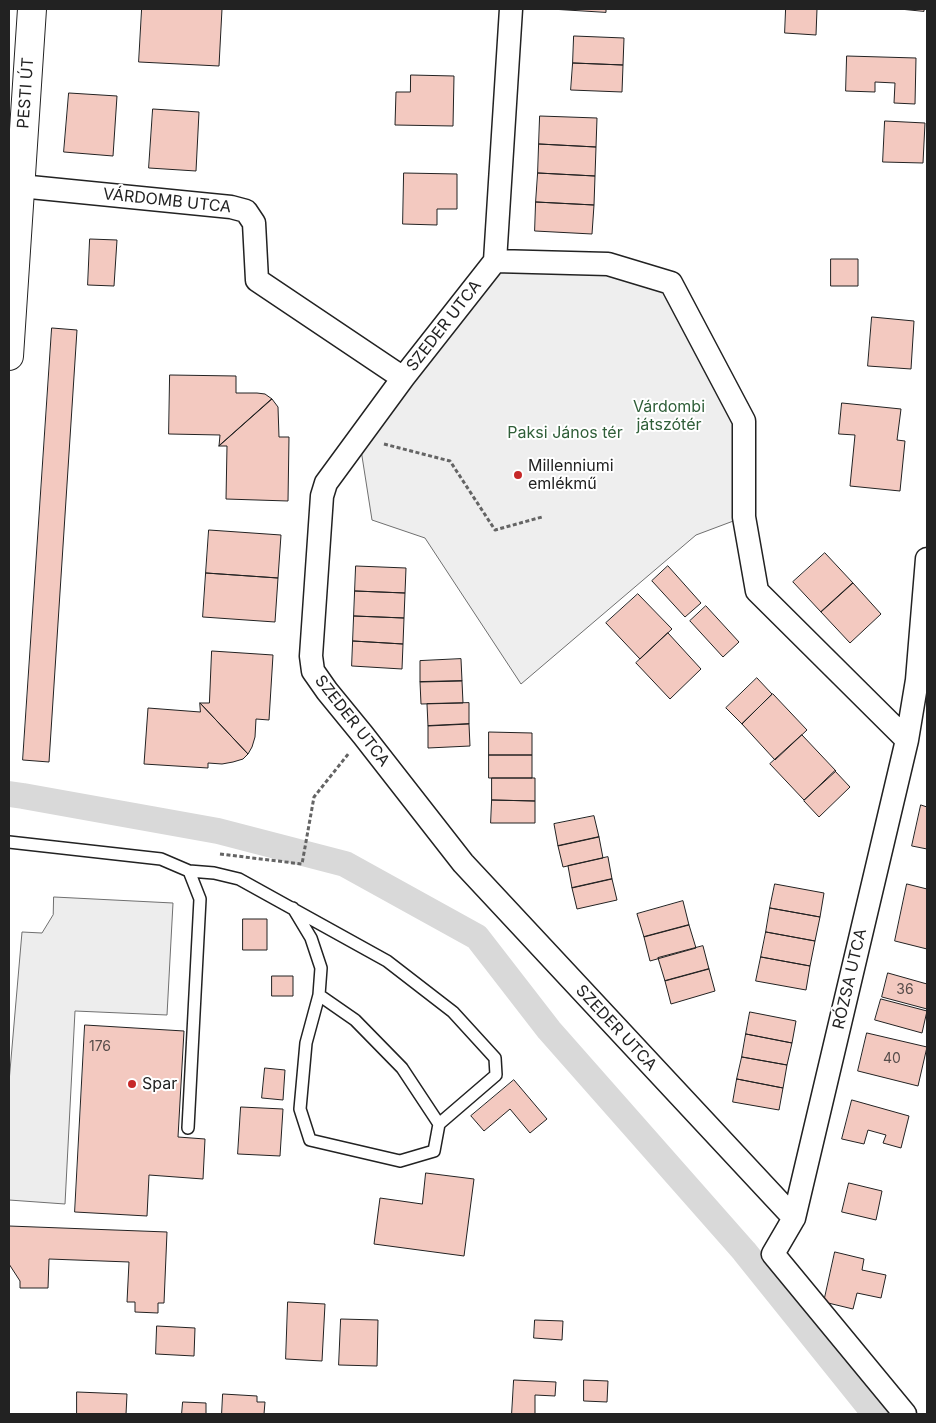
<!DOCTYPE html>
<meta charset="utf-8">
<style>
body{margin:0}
#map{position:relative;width:936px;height:1423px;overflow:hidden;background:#fff;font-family:Inter,sans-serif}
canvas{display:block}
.frame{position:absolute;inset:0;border:10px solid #222;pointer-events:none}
</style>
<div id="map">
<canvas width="936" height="1423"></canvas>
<div class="frame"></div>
</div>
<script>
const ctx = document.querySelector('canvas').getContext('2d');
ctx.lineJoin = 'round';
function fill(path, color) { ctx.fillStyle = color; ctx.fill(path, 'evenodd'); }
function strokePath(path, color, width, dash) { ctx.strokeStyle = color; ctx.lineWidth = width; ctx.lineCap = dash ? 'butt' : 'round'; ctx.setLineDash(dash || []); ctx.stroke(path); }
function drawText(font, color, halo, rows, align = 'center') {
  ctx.font = font + ' Inter,sans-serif'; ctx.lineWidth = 4; ctx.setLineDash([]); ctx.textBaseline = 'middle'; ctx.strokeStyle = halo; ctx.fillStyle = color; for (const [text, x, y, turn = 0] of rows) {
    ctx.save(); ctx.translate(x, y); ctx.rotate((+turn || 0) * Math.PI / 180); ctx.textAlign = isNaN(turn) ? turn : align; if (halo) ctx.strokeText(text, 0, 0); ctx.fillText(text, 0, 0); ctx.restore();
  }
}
const green = new Path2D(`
 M495,261l176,22 73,138v96l-48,18 -175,149 -96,-146 -53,-18 -13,-83z`);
fill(green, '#eee');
strokePath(green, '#6f6f6f', 1);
const parking = new Path2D(`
 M54,897l119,6 -6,112 -92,-4 -10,193 -56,-4v-118l13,-150 20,1 11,-18z`);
fill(parking, '#ededed');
strokePath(parking, '#6f6f6f', 1);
strokePath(new Path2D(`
 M9,794l14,2 195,35 127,33 132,73 72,93 195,221 131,163`), '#d9d9d9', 26);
const building = new Path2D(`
 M142,9h80l-3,57 -80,-4z
 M551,9h55v3z
 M786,9h31l-1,26 -31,-2z
 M900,9h24v2z
 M574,36l50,2 -1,27 -50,-2z
 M847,56l69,2 -1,46 -21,-1 1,-20 -20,-1v10l-29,-1z
 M573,63l50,2 -1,27 -51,-2z
 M411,75l43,1 -1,50 -58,-1 1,-33h14z
 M69,93l48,3 -4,60 -49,-4z
 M153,109l46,3 -3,59 -47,-3z
 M540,116l57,2 -1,29 -57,-3z
 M885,121l40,2 -2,40 -40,-1z
 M539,144l57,3 -1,29 -57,-3z
 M404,173l53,1v35h-20v16l-34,-1z
 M538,173l57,3 -1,29 -58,-3z
 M536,202l58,3 -2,29 -57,-3z
 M90,239l27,1 -3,46 -26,-1z
 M831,259h27v27h-27z
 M872,317l42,4 -3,48 -43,-3z
 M52,328l25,2 -28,432 -26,-2z
 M170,375l66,1v17h21l8,1 7,5 -53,47 1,-11 -51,-1z
 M272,399l6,8 1,30h10l-1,64 -62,-2 1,-53h-8z
 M842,403l59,6 -4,31 8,1 -5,50 -50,-5 5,-51 -16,-1z
 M209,530l72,5 -3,43 -72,-5z
 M825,553l28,30 -32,29 -28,-30z
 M356,566l50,2 -1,25 -50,-2z
 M668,566l33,37 -16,14 -33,-36z
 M206,573l72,5 -3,44 -72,-5z
 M853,583l28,31 -31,29 -29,-31z
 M355,591l50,2 -1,25 -50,-2z
 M638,594l34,35 -32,30 -34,-36z
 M706,606l33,36 -16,15 -33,-36z
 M354,616l50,2 -1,26 -50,-3z
 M668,633l33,36 -31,30 -34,-36z
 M353,641l50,3 -1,25 -50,-3z
 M212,651l61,4 -4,65 -13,-1 -1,18 -3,10 -4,7 -48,-51h9z
 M461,659l1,22 -42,1v-21z
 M757,678l15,16 -30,30 -16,-16z
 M462,681l1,22 -42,1 -1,-22z
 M773,694l34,36 -32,30 -33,-36z
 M200,703l48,51 -5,5 -10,3 -11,2 -14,-1v5l-64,-4 4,-56 52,4z
 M469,703v21l-41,2 -1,-22z
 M469,724l1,22 -42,2v-22z
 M489,732l43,1v22h-43z
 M802,735l34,36 -32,29 -34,-36z
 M489,755h43v23h-43z
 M835,771l15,16 -31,30 -15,-16z
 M492,778h43v23l-43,-1z
 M492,800l43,1v22h-44z
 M921,805l6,2v42l-15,-3z
 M594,816l5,21 -41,9 -4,-22z
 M599,837l4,21 -40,9 -5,-21z
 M608,857l4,22 -40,9 -4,-22z
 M612,879l5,21 -40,9 -5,-21z
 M775,884l49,9 -4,24 -50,-9z
 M907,884l20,5v60l-32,-8z
 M683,901l6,24 -45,12 -7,-23z
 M770,908l50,9 -5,24 -49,-9z
 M243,919h24v31h-24z
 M689,925l7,23 -46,13 -6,-24z
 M766,932l49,9 -5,25 -49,-9z
 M703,946l6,23 -44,12 -7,-23z
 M761,957l49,9 -4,24 -50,-9z
 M709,969l6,22 -44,13 -6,-23z
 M888,973l39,11v25l-45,-12z
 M272,976h21v20h-21z
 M881,999l46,12 -5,22 -47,-13z
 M750,1012l46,9 -4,22 -46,-9z
 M85,1025l99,6 -6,106 27,2 -2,40 -54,-4 -2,41 -72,-4z
 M867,1033l60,14 -9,39 -60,-15z
 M746,1034l46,9 -5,22 -45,-8z
 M742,1057l45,8 -4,23 -46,-9z
 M265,1068l20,2 -2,30 -21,-2z
 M737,1079l46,9 -4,22 -46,-8z
 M514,1080l33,39 -17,14 -20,-24 -26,22 -13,-15z
 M852,1100l57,16 -8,32 -18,-5 3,-8 -18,-5 -4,14 -22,-5z
 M241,1107l42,2 -3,47 -42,-2z
 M426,1173l48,6 -10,77 -90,-12 6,-46 42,6z
 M849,1183l33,8 -6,29 -34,-8z
 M9,1226l158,6 -3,71h-6v10l-23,-1v-10h-8l2,-40 -80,-3 -1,29h-28v-7l-11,-17z
 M835,1252l29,7 -2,11 24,5 -5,23 -24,-5 -4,16 -29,-7z
 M288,1302l37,2 -3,57 -36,-2z
 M341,1319l37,1 -1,46 -38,-1z
 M535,1320l28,1 -1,19 -28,-2z
 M157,1326l38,2 -1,28 -38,-2z
 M514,1380l42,2 -1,14 -20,-1v19h-23z
 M584,1380l24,1 -1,21 -23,-1z
 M77,1392l50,2 -1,20h-49z
 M223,1394l34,2v6h8l-1,12h-42z
 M183,1402l23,1v11h-24z`);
fill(building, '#f3c9c0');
strokePath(building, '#222', 1);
const lane = new Path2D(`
 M9,842l152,17 28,12 25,2 25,6 148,82 66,51 42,46 1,17 -57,49 -37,-56 -47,-48 -36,-25 2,-27 -10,-30 -18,-30
 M319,995l-13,48 -6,66 10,31 90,21 34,-10 5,-27
 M188,1128l12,-229 -11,-28`);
const street = new Path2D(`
 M511,9l-16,252 -92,117 -77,105 -4,13 -11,160 2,15 14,20 36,44 100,128 331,355
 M20,186l211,21 15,4 8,12 3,57 146,98
 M495,261l113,3 63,19 73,138v96l13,74 150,149
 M905,1414l-132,-160 21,-36 113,-478 10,-60 10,-121`);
const primary = new Path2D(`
 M9,356l23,-347`);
strokePath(lane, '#222', 14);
strokePath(street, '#222', 25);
strokePath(primary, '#222', 30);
strokePath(new Path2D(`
 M384,444l66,17 45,69 47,-13
 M220,854l82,10 12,-67 35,-44`), '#646464', 3, [4, 2.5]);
strokePath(lane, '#fff', 11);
strokePath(street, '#fff', 22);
strokePath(primary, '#fff', 28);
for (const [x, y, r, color] of [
 [518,475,5,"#c62828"],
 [132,1084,5,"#c62828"]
]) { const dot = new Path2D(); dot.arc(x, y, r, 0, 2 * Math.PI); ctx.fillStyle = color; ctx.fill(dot); strokePath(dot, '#fff', 2); }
drawText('14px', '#564c4a', null, [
 ["36",905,990],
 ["176",100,1047],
 ["40",892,1059]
]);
drawText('16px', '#222', '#fff', [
 ["PESTI ÚT",26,93,-86],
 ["VÁRDOMB UTCA",167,201,6],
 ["SZEDER UTCA",444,326,-52],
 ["SZEDER UTCA",352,721,52],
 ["RÓZSA UTCA",850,979,-77],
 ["SZEDER UTCA",616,1028,47]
]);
drawText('16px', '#2f5e38', '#fff', [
 ["Várdombi",669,407],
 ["játszótér",669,425],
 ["Paksi János tér",565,433]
]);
drawText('16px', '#222', '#fff', [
 ["Millenniumi",528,466],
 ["emlékmű",528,484],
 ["Spar",142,1084]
], 'left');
</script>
